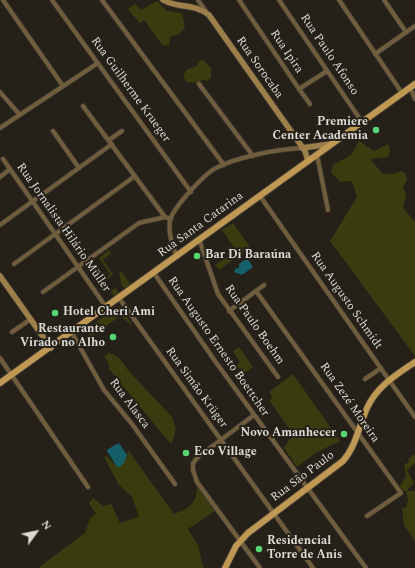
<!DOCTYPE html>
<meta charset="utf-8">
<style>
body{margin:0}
#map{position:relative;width:415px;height:568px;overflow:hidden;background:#252119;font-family:Spectral,serif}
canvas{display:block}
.north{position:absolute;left:16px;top:512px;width:40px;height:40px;-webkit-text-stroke:3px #252119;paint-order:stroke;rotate:57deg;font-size:11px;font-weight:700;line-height:16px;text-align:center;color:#dddbd5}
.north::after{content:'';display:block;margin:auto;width:14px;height:18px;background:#dddbd5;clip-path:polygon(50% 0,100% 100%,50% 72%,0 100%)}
</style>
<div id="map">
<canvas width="415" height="568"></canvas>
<div class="north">N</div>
</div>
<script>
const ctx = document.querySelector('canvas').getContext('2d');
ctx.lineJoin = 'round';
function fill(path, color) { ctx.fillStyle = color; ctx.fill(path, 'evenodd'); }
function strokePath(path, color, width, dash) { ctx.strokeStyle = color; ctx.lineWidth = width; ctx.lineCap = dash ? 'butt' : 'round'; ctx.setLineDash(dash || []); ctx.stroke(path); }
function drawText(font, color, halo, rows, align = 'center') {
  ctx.font = font + ' Spectral,serif'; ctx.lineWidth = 4; ctx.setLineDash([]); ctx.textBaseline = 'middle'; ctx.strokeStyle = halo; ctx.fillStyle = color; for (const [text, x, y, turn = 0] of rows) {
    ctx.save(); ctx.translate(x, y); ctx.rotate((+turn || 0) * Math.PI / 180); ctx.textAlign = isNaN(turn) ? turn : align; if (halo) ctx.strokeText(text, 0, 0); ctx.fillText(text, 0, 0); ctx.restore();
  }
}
fill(new Path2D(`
 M157,1l10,10 15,2 3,15 -6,6 -9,3 -1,8 -6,1 -19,-26 -4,3 -11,-12 -1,-2 7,-5 6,6z
 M203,60l8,8v10l-4,3 -5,-2 -1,4 -14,-1 -4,-4 3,-8 11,-4 2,-5z
 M359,141l15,10 14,-7 2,7 -2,6 -18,2 13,15h10l8,-3 4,2 2,6 -4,8 3,7 -3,14 12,14v134l-85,-115 27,-44 -5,-16 -11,1 -10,-9 2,-8 18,-10z
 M233,223l17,24 -31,23 -4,-5 21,-15 -14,-20z
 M109,250l2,3 -8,7 10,14 -8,7 7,9 5,-2v8l-2,1 -12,-17 7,-6 -11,-16z
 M121,271l10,14 -5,4 -4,-3 -3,-12z
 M119,306l14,20 -13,-10 -29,21 -6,-7z
 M239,347l14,20 -10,7 -7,-9 4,-3 -7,-11z
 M109,353c9,2 13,8 18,16l45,48 4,12 -4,14 -3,-1 -60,-73v-5l-5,-8z
 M293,374l47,67 -23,11 -20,15 -13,-19 9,-14 -24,-34 4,-2 -4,-6z
 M128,450l46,64c15,-6 23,-10 23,-28l18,25 -27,18 10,16 5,22 2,1h-167l47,-35 5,-15 6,-4 -7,-11 4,-5 10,8 8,-2 9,19 19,-6 -7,-20 -13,-12 -15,-28 3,-1 6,7 7,4 7,-9z
 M415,454v9l-8,7 7,13 -6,6v2h7v50l-11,-16 -2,-17 4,-1 2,-7 -2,-9h-3l-3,-5 6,-10 -2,-12 4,-1 1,-5z`), '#3a3c10');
fill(new Path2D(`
 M247,258l6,9 -11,8 -8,-3 2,-4h3v-4z
 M119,443l8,12 -2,6 -5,6h-3l-10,-16 1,-2z`), '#155f69');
const minor = new Path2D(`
 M3,0l60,86
 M52,0l139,192
 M102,0l122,165
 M198,0l9,13
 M239,0l60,89 28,-18
 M279,0l83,122
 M339,0l63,93
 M384,0l22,32
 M375,54l40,-28
 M199,84l54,72
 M410,87l5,12
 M299,89l11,15
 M0,92l20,23
 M83,106l82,111
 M0,128l98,-65
 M53,131l26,37
 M109,140l13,-9
 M317,155l11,55
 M3,159l103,148
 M0,177l10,-8
 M260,196l155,221
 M0,225l112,-81
 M199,239l19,55 60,83
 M177,256c-5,-9 -9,-25 -7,-36 4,-13 34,-46 46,-52 21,-11 62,-19 86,-20
 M14,264l121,-88
 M154,273l61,88 151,207
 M256,291l145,202 -34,23
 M43,292l96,-69 26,-6 6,2
 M119,298l194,270
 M229,311l35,-26
 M12,332l19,-13
 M72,333l32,57 28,34 43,60
 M0,358l88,129
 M365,379l16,-11
 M254,415l-56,42 -5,6v7l4,12 63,86`);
const secondary = new Path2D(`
 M163,0c15,9 32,3 46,15l96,136 3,10
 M302,148l29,-4
 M0,276l51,72`);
const primary = new Path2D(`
 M0,383l415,-299
 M225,568l11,-22 12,-13 95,-72c13,-15 16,-35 24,-53 10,-22 29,-33 48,-46`);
strokePath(minor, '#3f3b33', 5.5);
strokePath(secondary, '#3f3b33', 7);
strokePath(primary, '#3f3b33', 8);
strokePath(minor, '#705d3d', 4);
strokePath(secondary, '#9d7f4a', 5.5);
strokePath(primary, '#bf9853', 6);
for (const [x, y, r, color] of [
 [376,130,4,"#58d570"],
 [197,256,4,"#58d570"],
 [55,313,4,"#58d570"],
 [113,337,4,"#58d570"],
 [344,434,4,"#58d570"],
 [186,453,4,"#58d570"],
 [259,549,4,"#58d570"]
]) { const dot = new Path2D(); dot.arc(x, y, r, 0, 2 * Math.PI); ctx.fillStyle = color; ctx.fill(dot); strokePath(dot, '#252119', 1.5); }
drawText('12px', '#dddbd5', '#252119', [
 ["Rua Ipira",286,52,56],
 ["Rua Paulo Afonso",329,55,56],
 ["Rua Sorocaba",259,68,55],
 ["Rua Guilherme Krueger",130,90,54],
 ["Rua Santa Catarina",201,225,-36],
 ["Rua Jornalista Hilário Müller",63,228,55],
 ["Rua Augusto Schmidt",346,301,55],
 ["Rua Paulo Boehm",254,325,55],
 ["Rua Augusto Ernesto Boettcher",218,347,55],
 ["Rua Simão Krüger",196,388,54],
 ["Rua Zezé Moreira",349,403,55],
 ["Rua Alasca",129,404,53],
 ["Rua São Paulo",303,477,-37]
]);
drawText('bold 12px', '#dddbd5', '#252119', [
 ["Premiere",368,123,"right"],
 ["Center Academia",368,137,"right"],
 ["Bar Di Baraúna",205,256],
 ["Hotel Cheri Ami",63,313],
 ["Restaurante",105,330,"right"],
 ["Virado no Alho",105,344,"right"],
 ["Novo Amanhecer",336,434,"right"],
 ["Eco Village",194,453],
 ["Residencial",267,542],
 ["Torre de Anis",267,556]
], 'left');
</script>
